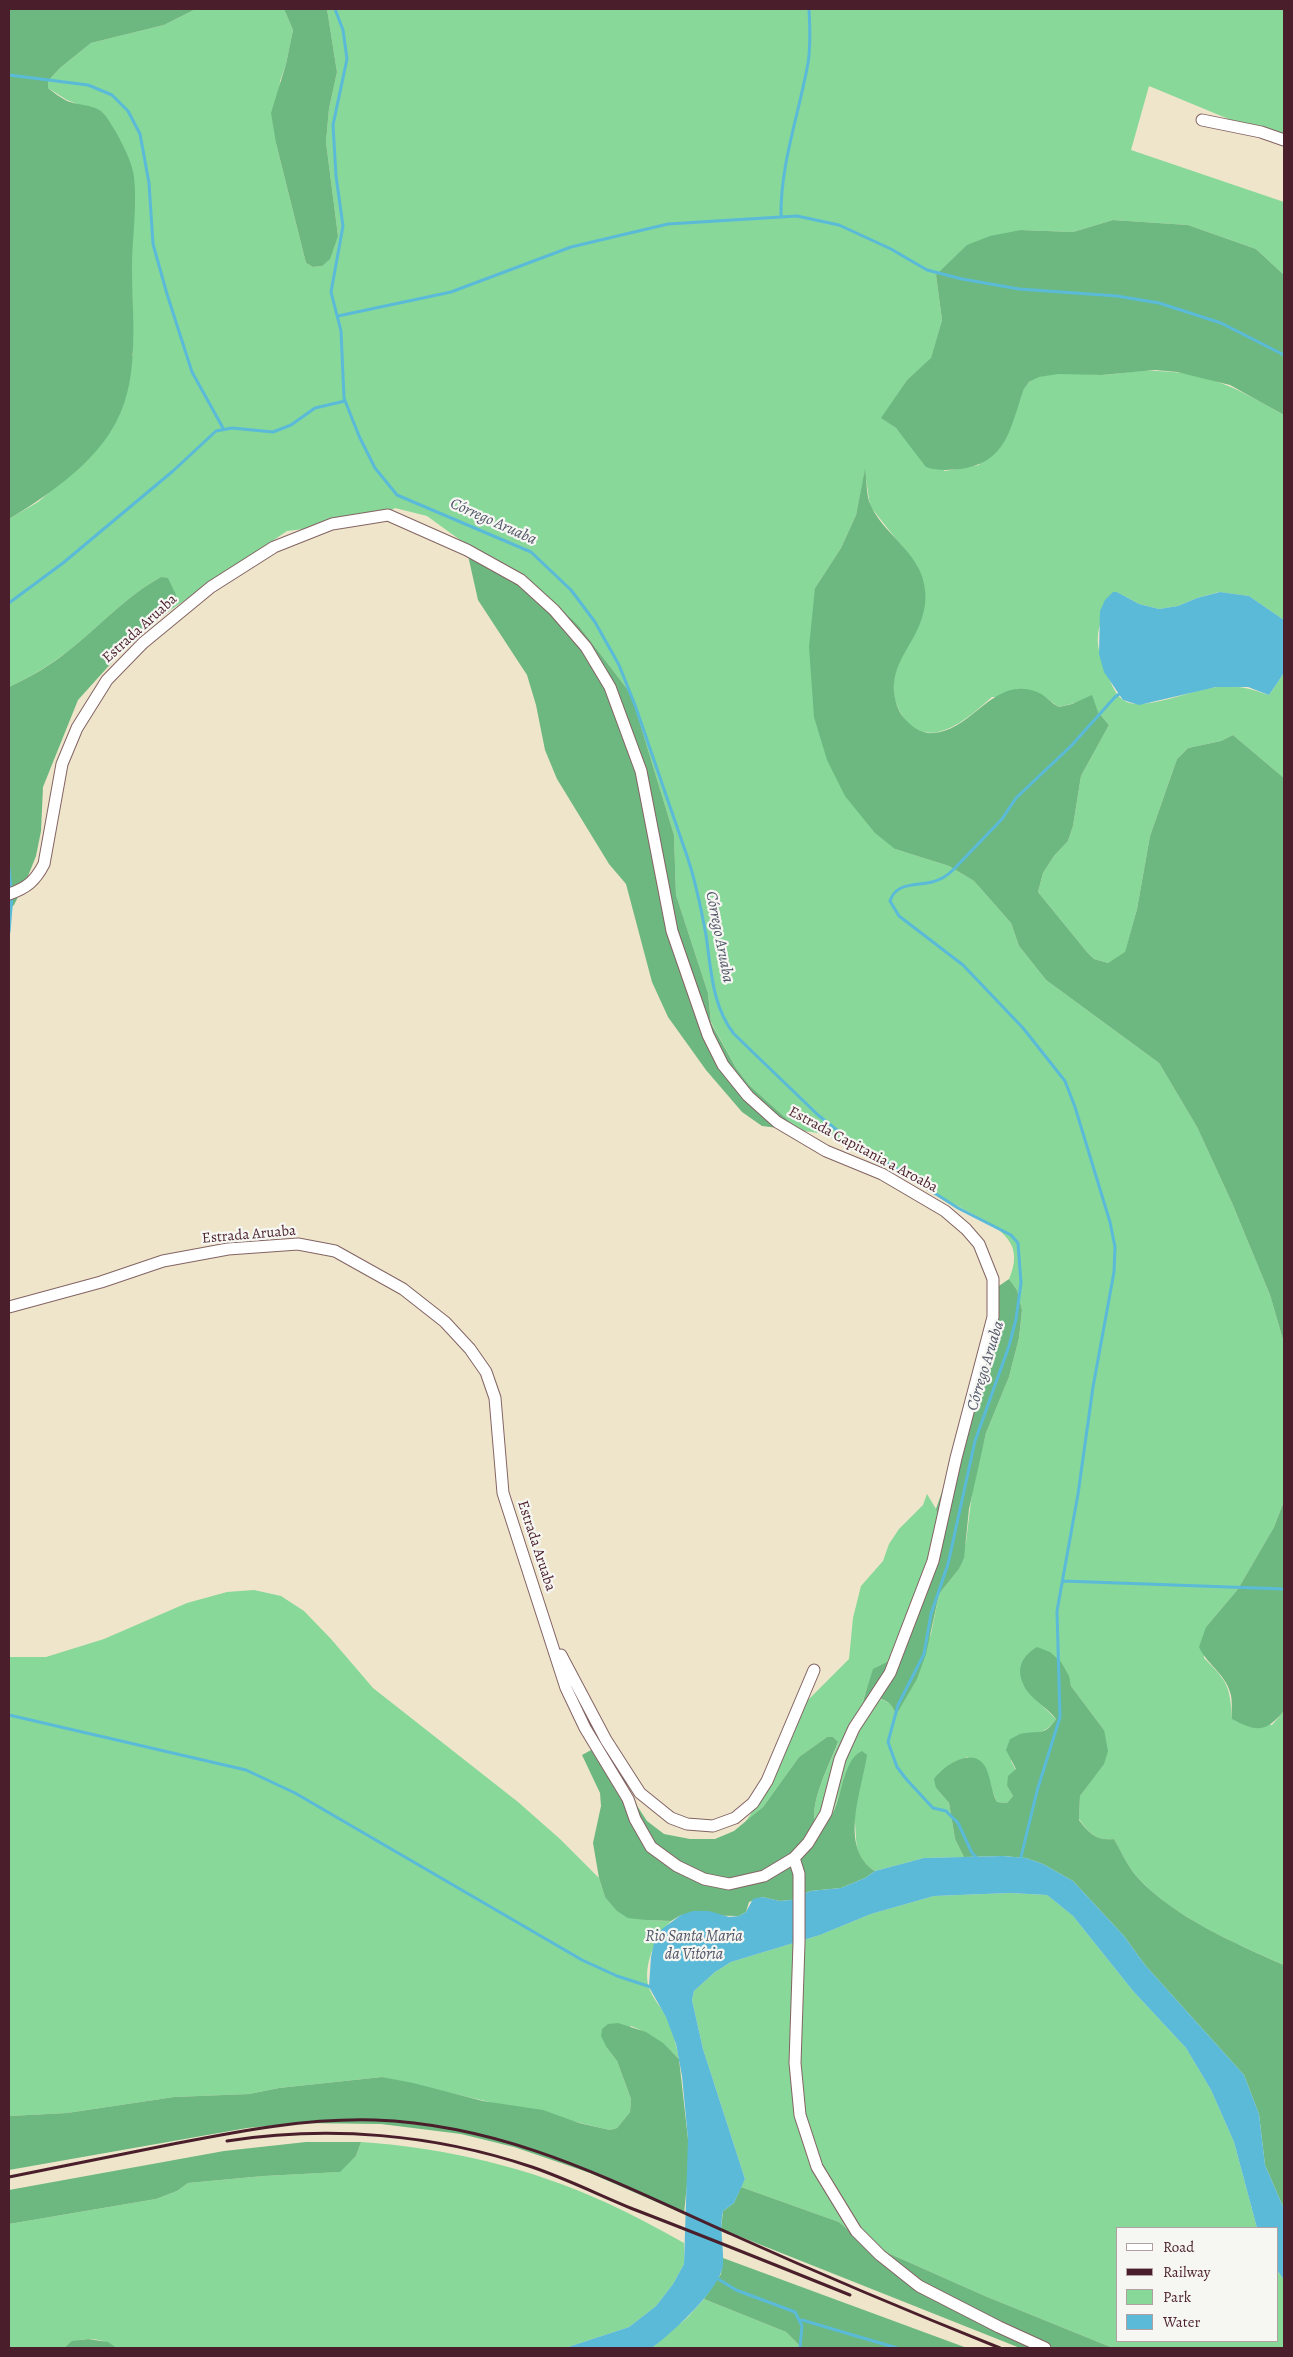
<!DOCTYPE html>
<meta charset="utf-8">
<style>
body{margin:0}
#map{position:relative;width:1293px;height:2357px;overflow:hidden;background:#eee5cb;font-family:Alegreya,serif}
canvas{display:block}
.frame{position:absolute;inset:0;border:10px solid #4a1f2b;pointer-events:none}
.legend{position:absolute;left:1116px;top:2227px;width:162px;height:115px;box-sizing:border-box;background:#f6f6f2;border:1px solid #b1a0a2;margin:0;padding:6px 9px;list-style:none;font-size:15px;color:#4a1f2b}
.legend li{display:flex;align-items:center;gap:10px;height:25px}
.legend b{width:25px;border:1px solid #b1a0a2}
</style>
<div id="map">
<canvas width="1293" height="2357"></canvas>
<div class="frame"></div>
<ul class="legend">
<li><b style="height:6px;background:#fff"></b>Road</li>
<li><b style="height:6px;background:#4a1f2b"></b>Railway</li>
<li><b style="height:14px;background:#87d899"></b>Park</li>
<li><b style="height:14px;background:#5abad8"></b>Water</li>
</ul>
</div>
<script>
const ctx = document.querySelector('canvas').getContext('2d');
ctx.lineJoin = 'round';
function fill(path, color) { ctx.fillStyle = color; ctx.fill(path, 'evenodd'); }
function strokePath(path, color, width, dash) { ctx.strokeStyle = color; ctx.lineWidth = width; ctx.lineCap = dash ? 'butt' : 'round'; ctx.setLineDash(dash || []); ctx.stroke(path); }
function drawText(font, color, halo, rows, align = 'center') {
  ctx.font = font + ' Alegreya,serif'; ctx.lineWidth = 4.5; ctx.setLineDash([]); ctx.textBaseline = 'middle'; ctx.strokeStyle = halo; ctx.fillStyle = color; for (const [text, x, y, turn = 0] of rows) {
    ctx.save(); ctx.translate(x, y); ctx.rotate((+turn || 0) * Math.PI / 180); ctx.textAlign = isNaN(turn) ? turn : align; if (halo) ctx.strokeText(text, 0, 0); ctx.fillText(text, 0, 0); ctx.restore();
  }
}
fill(new Path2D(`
 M196,9h88l9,21 -7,34 -6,17 -4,62 30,120 7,4 9,-1 16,-30 -12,-94 3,-33 8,-37 -10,-63h957v133l-135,-56 -18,64 153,52v73l-28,-26 -68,-24 -75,-5 -40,12 -52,-2 -85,45 6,45 -11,39 -24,21 -25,38 14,10 11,13 38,30 34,-6c13,-20 29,-40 39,-61 4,-8 5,-18 13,-23 19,-13 49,-6 71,-6 18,-1 36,-5 54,-4 53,1 84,19 128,44v205l-35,-24 -30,-4 -22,6 -19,8 -19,3 -20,-5 -22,-12c-17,28 -26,42 -13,74 5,11 9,27 19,34 18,13 71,-11 94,-13 20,-2 33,1 52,8l15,-22v105l-51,-43 -12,6 -33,7 -11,11 -27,77 -13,73 -12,44 -17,10 -14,-4 -7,-7 -49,-60 5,-19 11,-17 14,-15 5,-15 8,-50 28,-51 -11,-13 -16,-11 -23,6 -13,-9 -54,-1c-23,20 -61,56 -88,21 -8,-11 -12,-25 -10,-39 1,-11 8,-19 10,-29 7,-27 10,-55 14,-83l-48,-61 -5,-35 -9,44 -15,33 -26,40 80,261 54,17 25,15 37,42 8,23 27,34 113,83 38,64 35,76 38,92 14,48v158l-10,26 -36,62 -32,38 -2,31c24,24 26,28 28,61l40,6 12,-14v254c-49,-22 -109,-47 -146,-87 -10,-11 -17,-27 -24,-39 -18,2 -25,-6 -35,-20l1,-23 23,-32 1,-34 -33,-44 -3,-10 -41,15 29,28c-9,13 -17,15 -32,14l-13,28 5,9 -9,16 6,10 -6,7 -10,-1 -7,-17 -22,-28 -12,4 -17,12 -3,15 13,15 6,36 9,18 -40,1 -49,13c-21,-14 -18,-26 -20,-48 -2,-15 -6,-31 -9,-47l-17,47 -7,4 -6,-2c-8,-21 14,-61 22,-82l-5,-6h-6l-28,20 -36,50 -19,17 20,-30 42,-92 43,-43 4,-41 8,-32 22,-25 6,-17 10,-15 24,-24 4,-11 9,15 5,21 -40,125 -27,14 -11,31c13,-4 29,-1 33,14l35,-80 8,-40 20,-25 7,-27 7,-57 13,-52 23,-56 10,-39 3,-28 -5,-20 -8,-11c14,-32 -2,-46 -29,-61l-153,-83 -29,-6 -49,-44 -13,-17 -25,-46 -3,-29 -32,-98 -2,-60 -43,-141 -52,-68 -152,-110 -32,-8 -17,10 -17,4 -74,9 -115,78c5,-19 2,-19 -11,-32 -35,19 -62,50 -93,74 -19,15 -38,26 -59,36v-168l29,-17 53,-46 42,-101 -1,-63 -52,-187 -13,-5 -19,-12v-7l12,-13 31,-25 73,-18z
 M254,1590l27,6 23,15 27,28 42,49 145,114 42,37 39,39 6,19 41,23 25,1c-15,15 -29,45 -22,67 4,11 13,20 18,30 6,13 9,27 12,41 -15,-15 -28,-25 -48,-33l-24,22 10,13 14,38 -1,13 -13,16 -7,2 -228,-53 -103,11 -30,6 -75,3 -107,16 -58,3v-459h37l58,-18 83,-36 40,-11z
 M1010,1893l37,2 26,21 60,75 53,57 25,42 23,52 23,86h-140v113h160v-71l7,10v68h-171l-128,-52 -124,-55 -22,-19 -98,-35 4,-8 -42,-130 -11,-49 2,-9 21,-19 16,-10 89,-27 51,-21 63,-18z
 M361,2142c85,6 168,25 246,61 26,12 52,26 77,40v21l-11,20 -17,22 -27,21 -64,21h-448c-16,-11 -38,-13 -53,0h-55v-124l147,-25 21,-8 11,-8 76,-7 75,-4 17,-16z
 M704,2299l82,33 16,16h-150l36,-31z`), '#87d899');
fill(new Path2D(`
 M9,9h187l-32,16 -73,18 -31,25 -12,13v7c6,5 12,9 19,13 10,4 29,4 36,12 10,11 30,48 31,64 3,26 -1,56 -2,83 -1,55 11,122 -21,171 -22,36 -67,67 -102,88z
 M284,9h43l10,63 -8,37 -3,33 12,94 -8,23 -8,7 -9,1 -7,-4 -30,-120 -5,-30 15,-49 7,-34z
 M1113,220l75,5 68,24 28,26v140l-54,-30 -53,-13 -22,-2 -53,5 -44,-1 -19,3 -10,5 -5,7c-14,38 -16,73 -63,80 -12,1 -23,2 -35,-2l-30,-39 -15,-10 26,-38 24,-22 11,-38 -6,-45 31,-30 23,-9 31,-6 52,2z
 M865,469c2,11 1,28 6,37 13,28 48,47 53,78 2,9 2,21 -1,30 -7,30 -35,50 -28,84 2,10 6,18 14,25 6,6 15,11 24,10 40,-2 60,-58 104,-41 8,3 14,11 22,15l13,-3 20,-9 6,17 11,13 -28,51 -8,50 -5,15 -14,15 -11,17 -5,19 49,60 7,7 14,4 17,-11 12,-43 13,-73 27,-77 11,-11 33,-7 12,-6 51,43v565l-14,-48 -38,-92 -35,-76 -38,-64 -113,-83 -27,-34 -8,-23 -37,-42 -25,-15 -54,-17 -20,-16 -30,-37 -18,-36 -13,-43 -5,-70 6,-59 26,-40 15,-33z
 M465,542l59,34 55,50 52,68 43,141 2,60 32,98 3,30 25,45 13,17 49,44 14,3 -50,-6 -20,-14 -36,-42 -38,-53 -16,-35 -26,-98 -17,-20 -52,-85 -12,-29 -9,-45 -9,-30 -49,-75z
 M161,577l7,1 8,17 -4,14 -39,30 -55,61 -35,87 -2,44 -5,25 -10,25 -12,24 -5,4v-222c21,-10 41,-21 59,-36 31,-24 58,-55 93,-74z
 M1009,1279l8,11 5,20 -3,28 -10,39 -23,56 -17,76 -5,49 -5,11 -20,25 -13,60 -9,25 -21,36c-4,-16 -20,-20 -33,-14l10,-32 28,-14 40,-125 -5,-21 39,-112 21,-109z
 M1284,1501v210c-19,22 -27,21 -52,8 -1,-8 1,-19 -2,-27 -5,-18 -24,-29 -31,-45l7,-20 32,-38 36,-62z
 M1037,1647l13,5 11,10 8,14 2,10 33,44 4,21 -4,13 -24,32 -1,24c10,13 17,21 35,19 7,12 14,28 24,39 36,39 98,66 146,87v244l-19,-44 -6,-51 -15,-39 -99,-110 -21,-29 -51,-55 -30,-17 -17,-6 -23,-2 -39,1 -9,-18 -6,-36 -13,-15 -2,-9c10,-14 40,-34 52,-11 5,11 5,23 11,34l10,1 6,-7 -6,-10 1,-10 8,-7 -10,-19 4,-11c5,-2 10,-6 15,-6 17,-2 20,2 31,-14 -8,-11 -22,-18 -29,-28 -12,-19 -8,-33 10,-44z
 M827,1737h6l5,5c-8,22 -30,62 -22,83l6,2c21,-13 17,-66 40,-76l5,4c-5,35 -29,93 8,116l-10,7 -24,10 -31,3 -19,9 -11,1 -18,-4 -13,5 -3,10 -7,4 -58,-1 -10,6 -25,-1 -18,-2 -11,-7 -12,-14 -6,-19 -6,-35 8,-37 -1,-13 -18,-38 11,-6 31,37 23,35 17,13 26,5h25l19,-8 29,-24 36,-50z
 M618,2023l28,9 17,11 16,16 9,80v35l-4,40 -94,-41 -76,-26 -53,-13 -80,-10 -81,-1 -53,5 -238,42v-54l58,-3 107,-16 75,-3 30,-6 103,-11 31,6 70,18 60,9 36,13 31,7 7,-2 13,-16 1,-13 -14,-38 -10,-13 -6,-12 1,-7 6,-5z
 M306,2142h55l-5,14 -16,16 -76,4 -76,7 -11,8 -21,8 -147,25v-34l215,-39z
 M741,2187l98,35 22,19 124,55 128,52h-93l-299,-119 2,-18 11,-8z
 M723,2258l244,90h-165l-16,-16 -82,-33 17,-25z
 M88,2339l20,3 9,6h-53l8,-7z`), '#6db881');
fill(new Path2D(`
 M1113,592h4l22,12 20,5 19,-3 19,-8 23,-6 29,4 35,24v53l-15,22 -21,-8h-32l-77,18 -16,-5 -19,-28 -5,-18 1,-43 5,-11z
 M1003,1856l23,2 17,6 30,17 51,55 21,29 99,110 15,39 6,51 19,44v71l-7,-10v-42h-20l-23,-86 -23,-52 -25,-42 -53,-57 -60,-75 -26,-21 -37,-2 -76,3 -63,18 -51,21 -89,27 -16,10 -21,19 -2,9 11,49 42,130 -11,24 -11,8c-4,18 1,35 0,53 -1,24 -52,70 -71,84h-87l64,-21 27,-21 17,-22 11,-20 4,-125 -6,-63 -6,-32 -10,-27 -17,-30 2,-30 3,-14 8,-14 19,-14 12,-4h16l20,6 10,-1 7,-4 7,-13 9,-2 18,4 11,-1 19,-9 31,-3 24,-10 10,-7 49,-13z`), '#5abad8');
strokePath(new Path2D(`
 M335,9l8,21 4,29 -14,66 3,51 7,50 -12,66 10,39 3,67 15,38 16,32 22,27 134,57 40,38 24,32 24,43 16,40 52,151c9,26 14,52 19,79 5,34 6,71 28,99l84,81 24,19 116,74 53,27 7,8 3,40 -5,36 -7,27 -34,95 -27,123 -17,50 -7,40 -26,51 -10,37 9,25 10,13 26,28 13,3 12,12 14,30 6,6
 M9,75l79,10 24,10 16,16 12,23 9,49 4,61 14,50 25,78 31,56
 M781,217c-1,-52 18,-103 27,-154 3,-18 2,-36 1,-54
 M338,316l113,-24 120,-45 97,-23 129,-8 42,9 52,24 36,21 35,9 57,10 98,7 42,7 62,20 63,32
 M9,603l54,-40 110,-92 43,-40 16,-3 41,4 18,-7 24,-17 30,-7
 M9,868l2,21
 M9,932l3,-36
 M1063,1581l221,8
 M9,1715l237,55 49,23 287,167 35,16 34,11
 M1020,1861l17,-70 23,-74 -3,-106 21,-117 15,-107 21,-115 1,-25 -5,-25 -35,-115 -10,-26 -42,-53 -60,-63 -64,-49 -9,-15c6,-19 26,-15 42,-19 8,-2 15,-6 21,-12l49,-51 14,-21 55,-52 44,-49 7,-5
 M715,2277l21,13 59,22 7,14 -2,22
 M802,2320l95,28`), '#5abad8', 3);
const minor = new Path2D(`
 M1202,120l59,12 23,8
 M9,894c18,-6 26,-13 35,-30l18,-100 15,-36 30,-48 36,-37 68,-56 63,-40 58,-23 56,-9 79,35 54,30 33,30 32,37 24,40 31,84 31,160 36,104 15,30 25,31 29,26 49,29 56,23 63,37 21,18 13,15 14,35v38l-37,141 -23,103 -43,112 -36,55 -14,31 -14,54 -18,30 -14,15 5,16v69l-4,120 5,52 17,52 39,64 24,24 39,31 80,41 46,21
 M9,1307l92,-25 62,-21 65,-12 70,-5 37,7 68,38 42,33 25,27 16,23 9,26 8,95 63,195 19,40 43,71 7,20 16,28 26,19 27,13 25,5 35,-8 30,-18
 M561,1655l45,85 34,53 31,25 16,6 26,2 22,-8 18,-15 14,-22 47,-111`);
strokePath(minor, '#836463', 13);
strokePath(minor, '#fff', 11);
strokePath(new Path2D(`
 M227,2141c102,-16 207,-7 305,26 35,12 67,28 101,42 73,28 145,57 217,86
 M9,2177c54,-11 109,-22 164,-33 67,-13 133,-26 202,-24 133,5 237,61 356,114 89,40 179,78 269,114`), '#4a1f2b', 3);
drawText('15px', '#4a1f2b', '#f6f6f2', [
 ["Estrada Aruaba",140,629,-42],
 ["Estrada Capitania a Aroaba",863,1150,28],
 ["Estrada Aruaba",249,1235,-5],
 ["Estrada Aruaba",536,1546,72]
]);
drawText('italic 16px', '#505568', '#f6f6f2', [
 ["Córrego Aruaba",493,522,24],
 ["Córrego Aruaba",719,937,79],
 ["Córrego Aruaba",986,1366,-73],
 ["Rio Santa Maria",694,1937],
 ["da Vitória",694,1955]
]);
</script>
